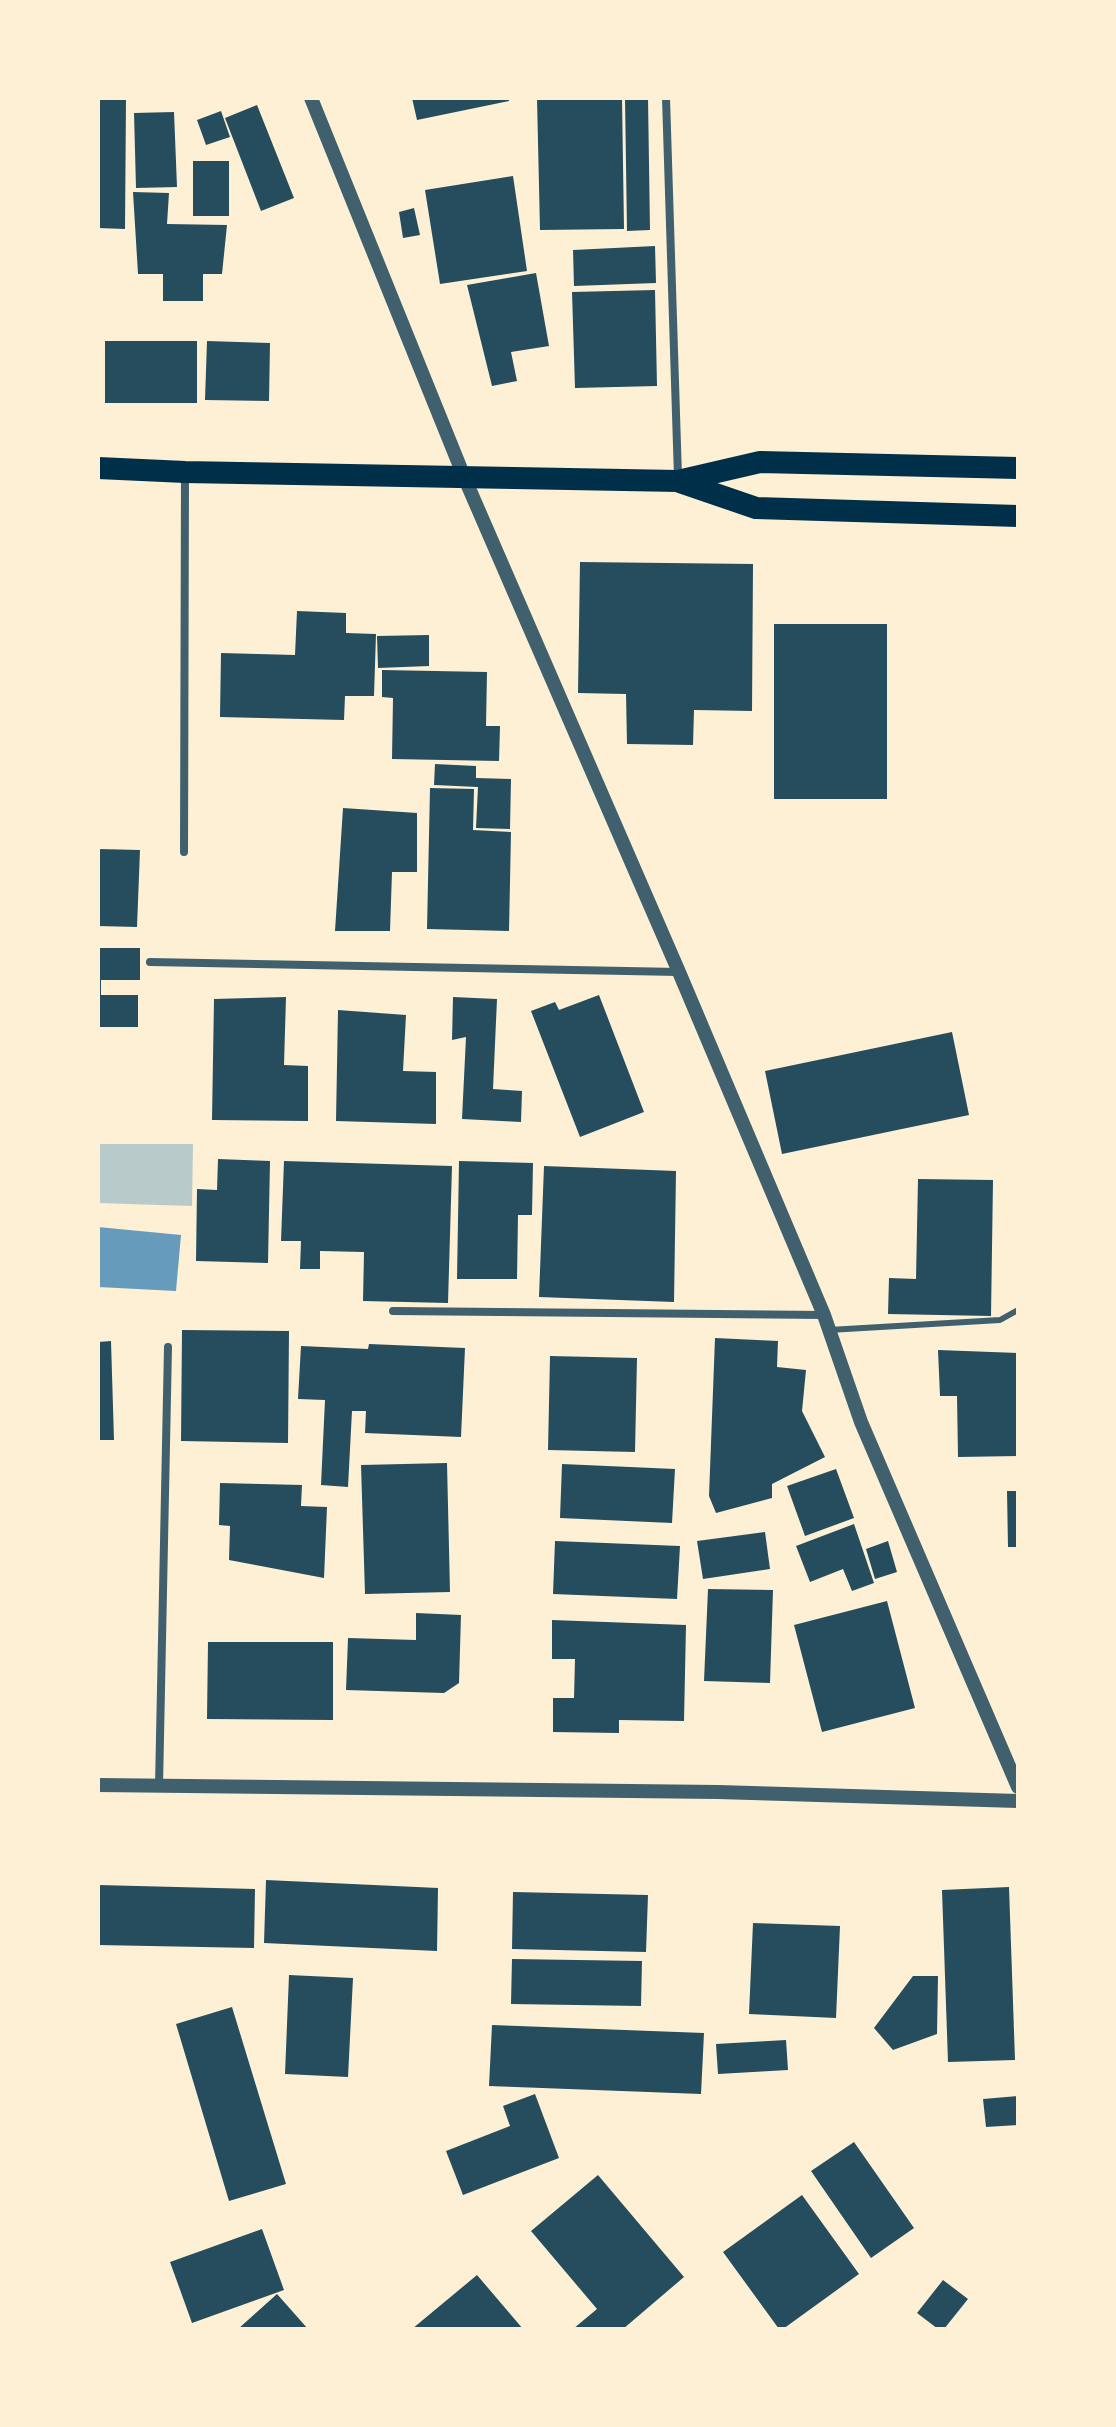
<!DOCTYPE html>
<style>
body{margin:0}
#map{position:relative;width:1116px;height:2427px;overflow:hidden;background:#fdf0d5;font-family:Spectral,serif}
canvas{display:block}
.frame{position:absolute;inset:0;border:100px solid #fdf0d5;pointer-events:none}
</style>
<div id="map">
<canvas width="1116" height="2427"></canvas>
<div class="frame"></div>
</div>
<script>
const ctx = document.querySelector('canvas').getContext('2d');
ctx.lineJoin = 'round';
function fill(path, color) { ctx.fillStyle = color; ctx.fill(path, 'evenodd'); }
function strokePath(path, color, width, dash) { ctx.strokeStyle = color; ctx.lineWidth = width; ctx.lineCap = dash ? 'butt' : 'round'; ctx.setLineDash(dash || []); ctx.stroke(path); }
fill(new Path2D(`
 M98,1144h95l-1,62 -94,-3z`), '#b9caca');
fill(new Path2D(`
 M98,1227l83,8 -5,56 -78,-4z`), '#669bbc');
fill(new Path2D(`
 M98,98h28l-1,131 -27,-1z
 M412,98h97v3l-92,19z
 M537,98h85l2,131 -84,1z
 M625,98h23l2,132 -23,1z
 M257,105l37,93 -33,13 -36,-93z
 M221,111l9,26 -24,8 -9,-25z
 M174,112l3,75 -41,1 -2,-75z
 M193,161h36v55h-36z
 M513,176l14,95 -87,13 -15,-94z
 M133,192l36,1 -2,31 60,1 -5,49h-19v27h-40v-27h-25z
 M414,208l6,27 -17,3 -4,-26z
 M655,246l1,37 -82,3 -1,-36z
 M536,273l13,73 -38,6 6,29 -25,5 -25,-101z
 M655,290l2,96 -82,2 -3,-96z
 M105,341h92v62h-92z
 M207,341l63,2 -1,58 -64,-1z
 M580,562l173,2 -1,147 -58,-1 -1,35 -66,-1 -1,-50 -48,-1z
 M297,611l49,2v20l30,1 -2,62h-29l-1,24 -124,-3 1,-64 74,2z
 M774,624h113v175h-113z
 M429,635v31l-51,2 -1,-32z
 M382,670l105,2 -1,54h14l-1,35 -107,-2 1,-61 -11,-1z
 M435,764l41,2v12l35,1 -1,50 -34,-1 2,-41 -44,-2z
 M430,788l44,1 -1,41 38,2 -2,99 -82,-2z
 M343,808l74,5v59h-25l-2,59h-55z
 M98,849l42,1 -3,77 -39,-1z
 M98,948h42v32h-39v15h37v32h-40z
 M599,995l45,117 -64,25 -49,-126 24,-9 4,8z
 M286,997l-2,68 24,1v55l-96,-1 2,-121z
 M453,997l44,2 -4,90 29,2 -1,31 -59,-3 4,-82 -14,3z
 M338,1010l68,5 -3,56 33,1v52l-100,-3z
 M952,1032l17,83 -187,39 -17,-83z
 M218,1159l52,2 -2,102 -72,-2 1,-72 20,1z
 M284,1161l168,5 -4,137 -85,-2 1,-49 -44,-1v18h-20l1,-28h-20z
 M459,1161l74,2 -1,52h-14l-1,64h-60z
 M544,1166l132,5 -2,131 -135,-5z
 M918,1179l75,1 -2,136 -103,-2 1,-36 27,1z
 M182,1330l107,1 -1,112 -107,-2z
 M715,1338l63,3 -1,26 29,3 -4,41 23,46 -53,27v14l-56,15 -7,-17z
 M111,1341l3,99h-16v-98z
 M369,1344l96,4 -4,89 -96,-4 1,-22h-14l-4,76 -27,-2 4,-85 -27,-1 3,-53 67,3z
 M938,1350l80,3v103l-60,1 -1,-61h-17z
 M550,1356l87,2 -2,94 -87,-2z
 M447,1463l3,129 -85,2 -4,-129z
 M562,1464l113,5 -3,54 -112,-5z
 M836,1469l18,49 -49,18 -18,-50z
 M220,1483l82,2 -1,21 26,1 -3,71 -95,-18 1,-34 -11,-1z
 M1007,1491h11v56h-10z
 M854,1524l20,59 -22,8 -9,-22 -33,13 -14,-36z
 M765,1532l5,37 -67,10 -6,-38z
 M555,1541l125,5 -3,53 -124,-5z
 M888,1541l9,31 -22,7 -9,-30z
 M708,1589l65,1 -3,93 -66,-2z
 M887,1601l28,107 -93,24 -28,-107z
 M416,1613l45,2 -2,68 -15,10 -98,-3 2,-52 68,2z
 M552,1620l134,5 -2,96 -65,-1v13l-66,-1v-34h21l1,-39h-23z
 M208,1642h125v78l-126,-1z
 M266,1880l172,8 -1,63 -173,-8z
 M98,1885l157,4 -1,59 -156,-3z
 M1009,1887l6,173 -67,2 -6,-172z
 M513,1892l135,3 -2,57 -134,-3z
 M753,1923l87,3 -4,92 -87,-4z
 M512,1959l130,2 -1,45 -130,-2z
 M289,1975l64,3 -5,99 -63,-3z
 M913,1976h25l-1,58 -44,16 -19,-22z
 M232,2007l54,177 -57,17 -53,-177z
 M492,2025l212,8 -3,61 -212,-8z
 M786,2040l2,30 -70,4 -2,-30z
 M535,2094l24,64 -96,37 -17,-44 64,-25 -7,-20z
 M1018,2096v29l-32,2 -3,-28z
 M854,2142l60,86 -43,30 -60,-87z
 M598,2175l86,102 -61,52h-50l24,-20 -66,-78z
 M802,2195l57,79 -76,55h-4l-56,-77z
 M262,2229l22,61 -92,33 -22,-61z
 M477,2275l46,54h-111z
 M943,2280l25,19 -24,30h-6l-21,-16z
 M277,2294l31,35h-70z`), '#264d5e');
strokePath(new Path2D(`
 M829,1330l171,-10 18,-10`), '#3f606c', 6);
strokePath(new Path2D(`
 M666,98l12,379
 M184,852l1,-379
 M150,962l529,10
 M393,1311l431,4
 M159,1786l9,-439`), '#3f606c', 8);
strokePath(new Path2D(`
 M311,98l154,381 214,493 145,343 37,107 157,365
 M98,1785l620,7 300,9`), '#3f606c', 14);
strokePath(new Path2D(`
 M98,468l87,4 493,9 82,-19 258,6
 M680,482l76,26 262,8`), '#003049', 22);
</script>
